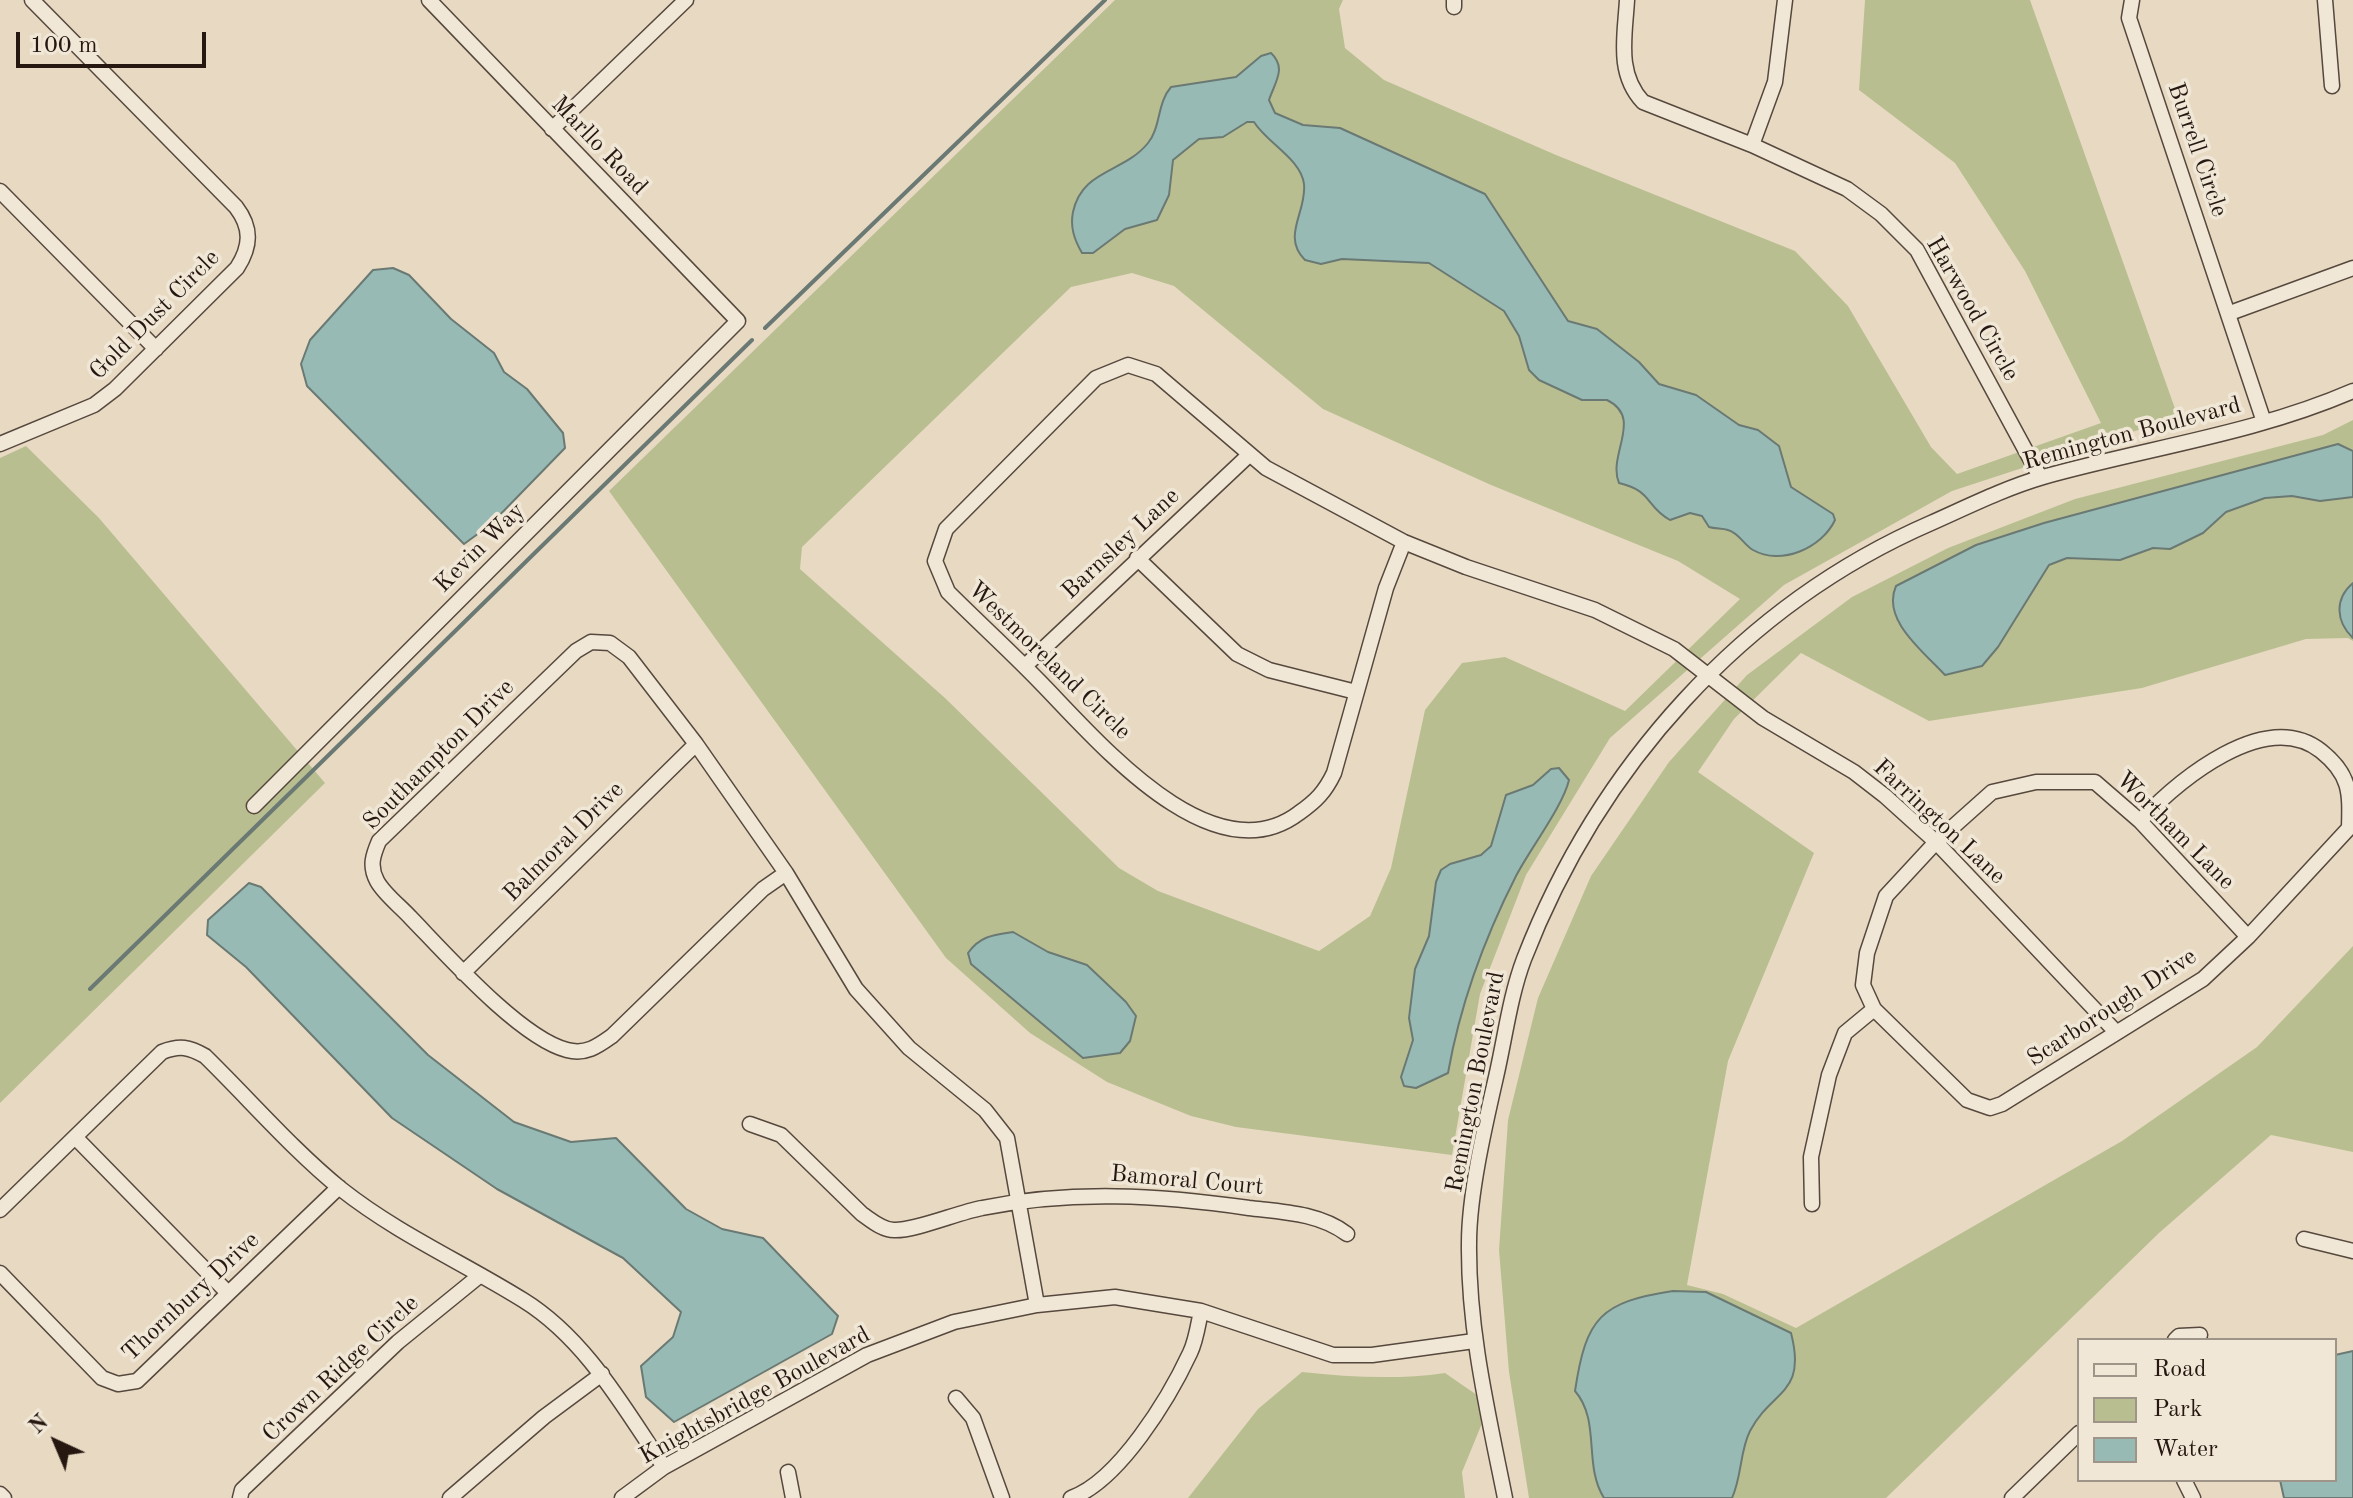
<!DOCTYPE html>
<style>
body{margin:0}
#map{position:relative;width:2353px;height:1498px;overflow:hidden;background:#e8dac2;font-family:"Old Standard TT",serif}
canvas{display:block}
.legend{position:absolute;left:2077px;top:1338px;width:260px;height:144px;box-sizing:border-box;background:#f0e7d7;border:2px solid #9f9488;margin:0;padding:10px 14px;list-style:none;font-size:24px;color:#261711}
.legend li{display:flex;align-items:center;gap:16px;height:40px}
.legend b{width:40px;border:2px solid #9f9488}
.north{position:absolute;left:16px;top:1402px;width:80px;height:80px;-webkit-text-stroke:6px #f0e7d7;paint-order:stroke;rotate:316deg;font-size:22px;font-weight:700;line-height:32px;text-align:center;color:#261711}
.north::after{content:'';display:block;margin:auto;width:28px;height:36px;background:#261711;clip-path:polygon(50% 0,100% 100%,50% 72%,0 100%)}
.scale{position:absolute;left:16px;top:32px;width:190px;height:36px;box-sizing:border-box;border:4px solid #261711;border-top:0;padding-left:10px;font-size:24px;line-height:28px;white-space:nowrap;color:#261711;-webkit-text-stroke:6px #f0e7d7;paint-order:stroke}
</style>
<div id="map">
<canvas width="2353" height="1498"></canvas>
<ul class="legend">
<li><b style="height:10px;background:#f0e7d7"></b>Road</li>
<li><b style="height:22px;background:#b9be91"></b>Park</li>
<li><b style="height:22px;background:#97bbb4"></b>Water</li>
</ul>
<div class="north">N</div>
<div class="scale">100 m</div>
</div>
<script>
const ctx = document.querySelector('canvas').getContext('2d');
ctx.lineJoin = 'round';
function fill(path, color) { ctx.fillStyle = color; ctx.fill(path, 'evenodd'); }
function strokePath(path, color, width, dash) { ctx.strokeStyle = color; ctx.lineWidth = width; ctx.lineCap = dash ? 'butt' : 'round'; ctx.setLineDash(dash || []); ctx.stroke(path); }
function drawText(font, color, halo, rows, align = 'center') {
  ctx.font = font + ' "Old Standard TT",serif'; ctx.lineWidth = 7; ctx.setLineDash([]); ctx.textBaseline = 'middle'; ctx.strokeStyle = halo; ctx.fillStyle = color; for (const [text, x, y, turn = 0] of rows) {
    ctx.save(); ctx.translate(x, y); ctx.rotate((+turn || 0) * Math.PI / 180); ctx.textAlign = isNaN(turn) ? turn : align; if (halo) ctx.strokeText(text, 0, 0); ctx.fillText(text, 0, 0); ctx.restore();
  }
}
fill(new Path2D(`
 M1115,0h228l-4,9 6,39 39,32 172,75 239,96 53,55 83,141 26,27 144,-51 -76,-152 -70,-108 -96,-73 6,-90h165l148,417 -226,74 -168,94 -174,153 -84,137 -46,119 -28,161 -216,-28 -45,-11 -84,-34 -77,-49 -84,-75 -337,-467zM1132,273l42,13 149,123 168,76 187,76 62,38 -115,112 -120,-54 -43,6 -37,47 -34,158 -21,48 -51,35 -161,-60 -39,-23 -174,-170 -145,-129 2,-22 269,-260z
 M2353,420v221l-5,-3 -42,1 -164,49 -213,33 -128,-68 -67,66 -36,53 116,81 -86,208 -41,224 36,9 73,34 326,-187 135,-94 96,-101v206l-82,-17 -112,98 -273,265h-357l-20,-126 -10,-122 9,-130 30,-122 53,-122 78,-114 78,-87 105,-78 96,-49 127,-49 248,-64z
 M26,446l73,72 226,265 -325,320v-645z
 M1302,1372c48,5 95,8 143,1l45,31 -28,68 3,26h-277l70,-89z`), '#b9be91');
const water = new Path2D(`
 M1271,53c16,15 4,29 -2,47l6,13 28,12 37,3 145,66 83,127 29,8 42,33 20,22 37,11 43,30 19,5 21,16 12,41 42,27 2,6c-13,28 -54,46 -82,30 -9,-5 -14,-17 -25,-20 -6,-2 -12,-1 -19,-3l-7,-11 -12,-3 -20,7c-25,-14 -17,-29 -51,-37 -12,-28 25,-65 -12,-83h-25l-43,-20 -10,-10 -10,-34 -15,-25 -75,-48 -87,-4 -21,5 -16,-4c-24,-24 2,-48 -1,-76 -3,-25 -37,-41 -50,-62h-7l-24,15 -24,2 -26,21 -4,35 -12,25 -32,9 -32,24h-11c-8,-14 -12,-26 -9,-41 9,-43 51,-39 75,-69 13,-16 9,-40 23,-56l65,-10 25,-21z
 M393,268l16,7 42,44 43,34 10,19 23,17 36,44 2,15 -75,77 -26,19 -157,-158 -6,-22 9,-24 63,-70z
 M2338,444l15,7v46l-33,4 -28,-5 -27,2 -39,14 -23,21 -33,16 -17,-1 -33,12 -53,-2 -18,7 -51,82 -16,19 -37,9c-21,-23 -64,-55 -49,-89l80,-41 68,-22z
 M2353,583v55c-17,-16 -19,-39 0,-55z
 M1559,768l10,12c-6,26 -39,69 -53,96 -32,63 -56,129 -68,197l-32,15 -12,-2 -3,-9 12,-37 -4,-22 6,-49 14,-33 7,-54 5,-12 9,-6 31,-9 10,-9 15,-51 27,-10 18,-16z
 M249,883l12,4 167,168 86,67 57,20 45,-4 70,71 36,20 41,9 75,78 -6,18 -158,88 -28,-25 -5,-31 32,-29 8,-25 -58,-54 -126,-69 -105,-71 -146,-151 -39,-32 1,-15z
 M1013,932l35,20 39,13 39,37 10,14 -6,25 -10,12 -37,5 -112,-94 -3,-11c12,-17 25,-18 45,-21z
 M1673,1291l33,1 85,41c16,62 -19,56 -41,98 -10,19 -8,45 -18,67h-128c-21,-33 -3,-77 -29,-107 11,-74 26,-89 98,-100z
 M2353,1351v147h-69l-4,-18h55v-125z`);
fill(water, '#97bbb4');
strokePath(water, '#6a7973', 2);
strokePath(new Path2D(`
 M765,328l340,-328
 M90,989l662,-649`), '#6a7973', 4);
const minor = new Path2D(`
 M1627,0c-2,36 -11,73 16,102l109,43 95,44 34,25 36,36 123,227
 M2132,0l-3,18 135,404
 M2325,0l7,86
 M1454,7v-7
 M552,129l134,-129
 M1752,145l23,-63 10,-82
 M0,191l156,158
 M2230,313l123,-45
 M0,444l94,-39 21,-16 122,-121c14,-22 15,-40 -1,-61l-204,-207
 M1404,542l-18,46 -52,185c-9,19 -18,28 -35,40 -87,66 -203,-74 -259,-131 -30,-31 -62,-60 -92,-90l-13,-31 11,-32 150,-151 32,-13 28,9 110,94 138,74 62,25 129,43 79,39 89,69 91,54 31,24 51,46 180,190
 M1137,558l100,96 32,16 87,22
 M1025,666l224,-211
 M254,806l484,-485 -309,-321
 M2140,821c38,-40 125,-114 181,-70 30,24 29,42 28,77l-101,109 -45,42 -201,125 -12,4 -23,-8 -93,-91 -11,-24 4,-32 19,-57 50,-54 56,-50 44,-10h59l45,39 108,116
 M786,873l-23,16 -151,147c-14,10 -26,19 -45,14 -47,-12 -122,-97 -157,-133 -10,-11 -26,-23 -33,-36 -8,-15 -4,-26 2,-40l197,-190 15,-9 19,1 19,14 67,87 90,129 70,116 53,59 76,62 22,28 30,167
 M463,973l233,-229
 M750,1124l31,11 81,79c9,6 20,16 32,16 21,1 65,-18 88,-22 90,-18 177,-13 267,0 34,4 70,5 98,26
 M75,1137l153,156
 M1812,1204l-1,-47 18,-82 16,-42 29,-24
 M0,1210l162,-158c18,-7 27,-5 43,4 45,44 88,94 136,133 57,45 121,73 182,111 63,39 101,108 141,167
 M2304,1239l49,12
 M0,1273l102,105 16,6 19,-3 202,-194
 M2175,1340l4,-4 21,-1
 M956,1398l17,20 29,80
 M788,1472l5,26
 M2184,1480l9,18
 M0,1494l4,4
 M240,1498l2,-8 156,-148 80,-65
 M450,1498l94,-81 58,-43
 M622,1498l42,-31 203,-112 87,-33 83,-17 78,-8 86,14 132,44h39l102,-14
 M1071,1498c48,-17 98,-100 119,-145 6,-12 8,-28 11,-42
 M1505,1498c-17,-85 -37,-168 -36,-255 0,-49 16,-118 27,-166 9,-39 14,-81 28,-118 74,-191 218,-354 407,-436 36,-16 74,-35 112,-46 103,-29 211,-43 310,-86
 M2012,1498l67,-65`);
strokePath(minor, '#56483d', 17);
strokePath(minor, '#f0e7d7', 14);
drawText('24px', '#261711', '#f0e7d7', [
 ["Marllo Road",599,146,46],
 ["Burrell Circle",2197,150,71],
 ["Harwood Circle",1972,309,60],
 ["Gold Dust Circle",155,315,-45],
 ["Remington Boulevard",2132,434,-15],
 ["Barnsley Lane",1121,544,-43],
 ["Kevin Way",480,548,-45],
 ["Westmoreland Circle",1049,661,44],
 ["Southampton Drive",439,755,-45],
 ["Farrington Lane",1939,822,43],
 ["Wortham Lane",2175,831,45],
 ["Balmoral Drive",564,842,-45],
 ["Scarborough Drive",2112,1008,-33],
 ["Remington Boulevard",1476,1082,-79],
 ["Bamoral Court",1187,1181,5],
 ["Thornbury Drive",191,1297,-43],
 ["Crown Ridge Circle",341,1369,-43],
 ["Knightsbridge Boulevard",755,1396,-29]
]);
</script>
